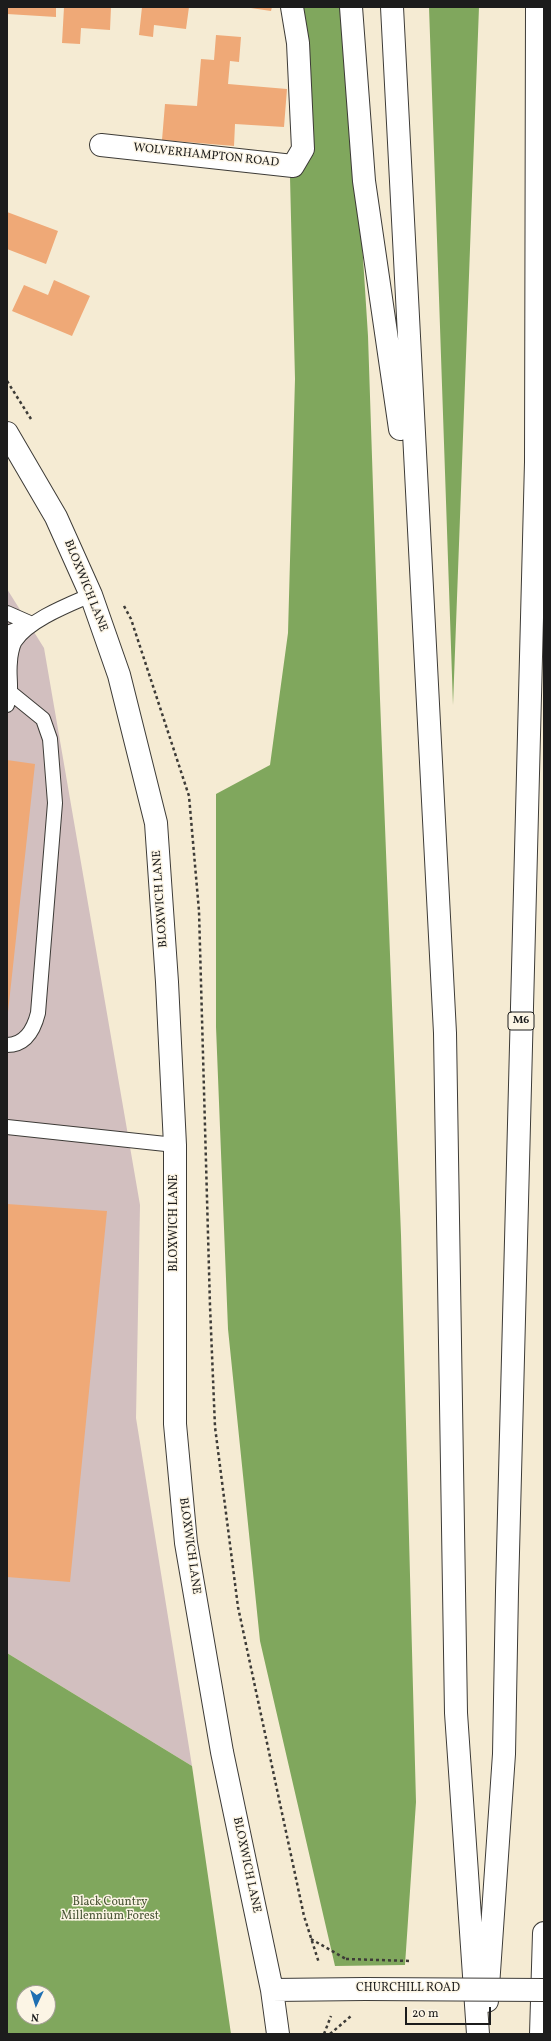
<!DOCTYPE html>
<style>
body{margin:0}
#map{position:relative;width:551px;height:2041px;overflow:hidden;background:#f5ebd3;font-family:Vollkorn,serif}
canvas{display:block}
.frame{position:absolute;inset:0;border:8px solid #1c1c1c;pointer-events:none}
.north{position:absolute;left:16px;top:1985px;width:40px;height:40px;box-sizing:border-box;background:#fcf5e5;border:1px solid #a29e95;border-radius:50%;rotate:184deg;font-size:11px;font-weight:700;line-height:16px;text-align:center;color:#1c1c1c}
.north::after{content:'';display:block;margin:auto;width:14px;height:18px;background:#1f6fb2;clip-path:polygon(50% 0,100% 100%,50% 72%,0 100%)}
.scale{position:absolute;left:405px;top:2007px;width:86px;height:18px;box-sizing:border-box;border:2px solid #1c1c1c;border-top:0;padding-left:5px;font-size:12px;line-height:14px;white-space:nowrap;color:#1c1c1c;-webkit-text-stroke:3px #fcf5e5;paint-order:stroke}
</style>
<div id="map">
<canvas width="551" height="2041"></canvas>
<div class="frame"></div>
<div class="north">N</div>
<div class="scale">20 m</div>
</div>
<script>
const ctx = document.querySelector('canvas').getContext('2d');
ctx.lineJoin = 'round';
function fill(path, color) { ctx.fillStyle = color; ctx.fill(path, 'evenodd'); }
function strokePath(path, color, width, dash) { ctx.strokeStyle = color; ctx.lineWidth = width; ctx.lineCap = dash ? 'butt' : 'round'; ctx.setLineDash(dash || []); ctx.stroke(path); }
function drawText(font, color, halo, rows, align = 'center') {
  ctx.font = font + ' Vollkorn,serif'; ctx.lineWidth = 3; ctx.setLineDash([]); ctx.textBaseline = 'middle'; ctx.strokeStyle = halo; ctx.fillStyle = color; for (const [text, x, y, turn = 0] of rows) {
    ctx.save(); ctx.translate(x, y); ctx.rotate((+turn || 0) * Math.PI / 180); ctx.textAlign = isNaN(turn) ? turn : align; if (halo) ctx.strokeText(text, 0, 0); ctx.fillText(text, 0, 0); ctx.restore();
  }
}
fill(new Path2D(`
 M7,589l37,59 96,557 -4,213 56,348 -185,-113z`), '#d2bfbf');
fill(new Path2D(`
 M300,7h47l21,329 12,363 21,536 15,567 -11,163 -70,1 -75,-325 -32,-312 -12,-302v-233l54,-29 18,-132 7,-254 -5,-202 22,-47z
 M429,7h50l-26,698z
 M7,1653l185,113 39,268h-224zM24,1993h24v24h-24z`), '#80a75d');
fill(new Path2D(`
 M7,7h49v10l-49,-3z
 M64,7h47l-1,23 -29,-2 -1,16 -18,-1z
 M142,7h47l-3,22 -32,-4 -1,12 -14,-2z
 M244,7h28l-1,4z
 M216,35l25,2 -2,25 -9,-1 -2,23 59,5 -3,38 -49,-3 -1,22 -72,-6 3,-36 32,2 4,-47 13,1z
 M7,212l51,19 -12,33 -39,-15z
 M54,280l36,16 -18,40 -60,-25 12,-26 24,10z
 M7,760l28,4 -27,248h-1z
 M7,1204l100,7 -37,371 -63,-5z`), '#efa977');
const lane = new Path2D(`
 M7,613l25,11
 M7,633l22,-8
 M7,705c6,-17 1,-27 3,-43 0,-5 2,-16 5,-21 14,-21 53,-36 76,-46
 M7,1045c19,0 27,-16 31,-32l17,-210 -5,-64 -7,-20 -32,-26
 M7,1127l168,18`);
const street = new Path2D(`
 M101,145l192,21 10,-17 -5,-106 -6,-36`);
const secondary = new Path2D(`
 M7,433l49,84 35,78 28,80 37,148 11,159 8,163v279l11,119 36,209 50,238 6,44
 M272,1990l93,-1`);
const highway = new Path2D(`
 M351,7l13,174 36,248
 M392,7l53,1026 11,680 22,321
 M487,2001l17,-247 3,-163 29,-1129 1,-455
 M541,2034l3,-101`);
strokePath(lane, '#3d3b37', 16);
strokePath(street, '#3d3b37', 24);
strokePath(secondary, '#3d3b37', 24);
strokePath(highway, '#3d3b37', 24);
strokePath(new Path2D(`
 M7,381l24,38
 M124,606l7,13 58,177 10,115 11,395 5,121 23,180 66,309 15,47
 M311,1939l35,20
 M324,2034l7,-18
 M330,2034l21,-18`), '#3d3b37', 2.5, [3, 3]);
strokePath(lane, '#fff', 14);
strokePath(street, '#fff', 22);
strokePath(secondary, '#fff', 22);
strokePath(highway, '#fff', 22);
const secondaryBridge = new Path2D(`
 M365,1989l179,1`);
strokePath(secondaryBridge, '#3d3b37', 24, []);
strokePath(new Path2D(`
 M346,1959l65,2`), '#3d3b37', 2.5, [3, 3]);
strokePath(secondaryBridge, '#fff', 22);
for (const [x, y, w] of [
 [521,1021,26]
]) { const box = new Path2D(); box.roundRect(x - w / 2, y - 9, w, 18, 3); ctx.fillStyle = '#fcf5e5'; ctx.fill(box); strokePath(box, '#1c1c1c', 1); }
drawText('bold 11px', '#1c1c1c', null, [
 ["M6",521,1021]
]);
drawText('12px', '#1c1c1c', '#fcf5e5', [
 ["WOLVERHAMPTON ROAD",206,156,6],
 ["BLOXWICH LANE",85,586,68],
 ["BLOXWICH LANE",161,899,-94],
 ["BLOXWICH LANE",175,1223,-90],
 ["BLOXWICH LANE",189,1546,82],
 ["BLOXWICH LANE",246,1865,78],
 ["CHURCHILL ROAD",408,1989]
]);
drawText('12px', '#4b5637', '#fcf5e5', [
 ["Black Country",110,1903],
 ["Millennium Forest",110,1917]
]);
</script>
